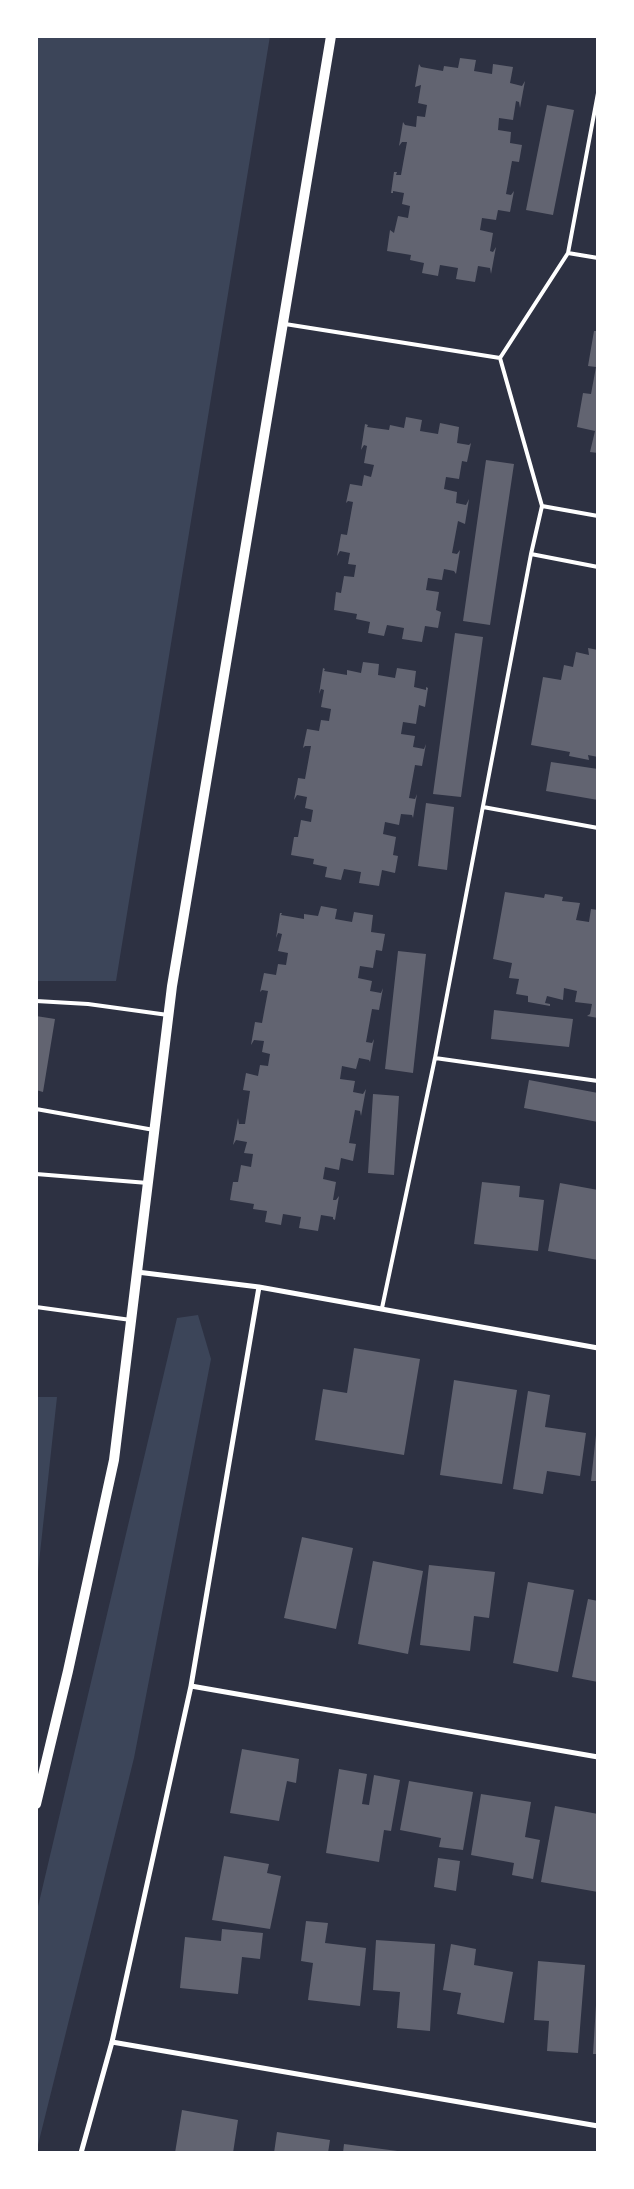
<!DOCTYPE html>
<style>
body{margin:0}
#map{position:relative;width:634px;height:2189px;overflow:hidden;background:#2d3142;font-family:"Space Grotesk",sans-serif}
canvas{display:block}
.frame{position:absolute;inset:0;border:38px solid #fff;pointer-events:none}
</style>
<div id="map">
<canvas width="634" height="2189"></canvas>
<div class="frame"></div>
</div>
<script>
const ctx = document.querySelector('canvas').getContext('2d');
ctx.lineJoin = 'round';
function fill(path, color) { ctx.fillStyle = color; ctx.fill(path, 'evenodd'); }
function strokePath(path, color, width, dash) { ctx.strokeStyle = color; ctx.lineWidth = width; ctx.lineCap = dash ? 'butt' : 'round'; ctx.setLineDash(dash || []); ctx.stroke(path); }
fill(new Path2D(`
 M36,36h234l-154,945h-80z
 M198,1315l13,44 -77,399 -98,395v-238l141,-597z
 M36,1397h21l-21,193z`), '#3c4559');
fill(new Path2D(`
 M460,58l16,2 -2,11 18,3 1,-10 20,3 -3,16 12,3 3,-5 -5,27 -1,-6 -3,-1 -3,19 -14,-2 -1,12 13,2 -1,11 12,2 -3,17 -7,-1 -6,33 5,1 3,-4 -4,21 -12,-2 -2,10 -14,-2 -2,12 13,3 -3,18 3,1 3,-5 -5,27 -1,-6 -12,-2 -3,16 -19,-3 2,-11 -18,-3 -2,11 -16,-3 2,-10 -14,-3 1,-5 -24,-4 3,-21 4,3 4,-17 10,2 2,-12 -8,-2 2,-11 -11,-2v2h-2l3,-21h3l-1,3h5l6,-33h-5l-3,4 4,-24 2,3 11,2 1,-11 8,1 2,-12 -9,-2 3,-18 -6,2 4,-23 2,3 22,4 1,-5 14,2z
 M547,105l27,5 -21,105 -27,-5z
 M594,331h4v122l-8,-1 5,-21 -18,-4 6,-34 8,1 5,-27 -8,-1z
 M406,417l16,3 -2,11 18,3 2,-11 19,4 -2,16 12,2 2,-2 -4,19 -5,-1 -3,18 -13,-2 -2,12 13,3 -1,11 10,2 3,-6 -4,25 -7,-3 -6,32 5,1 3,-4 -4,24 -2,-3 -10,-2 -2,11 -14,-2 -2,12 13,2 -3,18 5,2 -3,16 -13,-2 -3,16 -20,-3 2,-11 -17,-3 -3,11 -16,-3 2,-11 -14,-3 1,-5 -23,-4 2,-18 5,1 3,-17 10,1 2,-12 -8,-1 2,-11 -10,-2 -3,5 4,-22 6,1 6,-33 -5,-1 -2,2 4,-19 12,2 2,-11 7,2 3,-12 -10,-2 3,-17 -3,-1 -3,5 4,-26 3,1 -1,2 22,3 1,-5 14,3z
 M486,460l28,4 -24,161 -27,-4z
 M455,633l28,4 -22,160 -28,-3z
 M588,648l10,2v107l-10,-2 1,5 -20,-4 1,-4 -39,-7 12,-68 18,3 3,-15 9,2 3,-15 13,3z
 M363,662l16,2 -1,11 17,3 2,-10 19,3 -2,16 12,3v-3l2,1 -3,19 -6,-2 -3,19 -13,-2 -2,12 14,2 -2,11 11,2 2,-5 -4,22 -7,-1 -6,33 6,1 2,-5 -4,24 -1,-3 -11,-1 -2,11 -14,-3 -2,12 13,3 -3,18 5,1 -3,17 -13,-3 -3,16 -20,-3 2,-11 -17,-3 -3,11 -16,-3 2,-10 -14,-3 1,-5 -23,-4 3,-18h4l3,-17 10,2 2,-12 -8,-2 2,-11 -10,-2 -3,5 4,-22 7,1 6,-33h-6l-2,2 4,-19 12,2 2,-11 8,1 2,-12 -10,-2 3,-17 -3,-1 -2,5 4,-26 2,1 -1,2 23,4v-5l14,3z
 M551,762l47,7v31l-52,-9z
 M426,803l28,4 -7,63 -29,-4z
 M505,892l39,6 1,-4 13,2 5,1 -1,4 18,2 -4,17 13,2 2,-13 7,1v108l-11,-2 3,-2 2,-10 -17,-2 2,-11 -13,-3 -1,12 -16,-4 -2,7 5,1v2l-22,-4v-6l-12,-2 3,-15 -10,-1 3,-15 -19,-4z
 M321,906l16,3 -2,10 17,3 2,-10 19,3 -2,17 14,2 -3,17 -6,-1 -3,18 -13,-2 -2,12 14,3 -2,10 11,2 2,-5 -4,22 -7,-1 -6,33 6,1 2,-4 -4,23 -1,-2 -10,-2 -3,11 -14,-3 -2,13 15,2 -2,11 10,2 3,-5 -5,27 -1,-5 -5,-1 -6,33 7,1 -3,17 -12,-3 -2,12 -14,-3 -2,12 13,3 -3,18h3l3,-4 -4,24 -2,-1v-2l-12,-2 -3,16 -19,-3 2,-11 -18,-3 -2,11 -16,-3 2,-11 -14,-2 1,-5 -24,-4 3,-18h5l3,-17 10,2 2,-13 -9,-1 3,-11 -11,-2 -3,5 5,-27 1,6h6l5,-33 -7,-1 3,-17 12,3 2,-11 8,1 2,-12 -8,-2 2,-11 -10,-1 -3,5 4,-23 7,1 6,-32 -6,-1 -2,2 4,-19 12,2 2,-11 8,1 2,-12 -10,-2 4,-17 -4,-1 -2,5 4,-25h2l-1,2 23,4v-5l14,2z
 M398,951l28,3 -13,119 -28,-4z
 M494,1010l79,9 -4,28 -78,-8z
 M36,1016l19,3 -12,73 -7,-2z
 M529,1080l69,13v29l-74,-14z
 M373,1094l26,2 -5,79 -26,-2z
 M482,1182l38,4 -1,11 25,3 -6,51 -64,-7z
 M560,1183l38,7v70l-50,-9z
 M354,1348l66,11 -16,96 -89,-15 8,-51 24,4z
 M454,1380l63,10 -15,94 -62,-9z
 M528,1391l22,4 -5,32 41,6 -6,43 -33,-5 -4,23 -30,-5z
 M596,1435l2,1v45h-7z
 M302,1537l51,11 -17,81 -52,-11z
 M373,1561l50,10 -15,83 -50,-10z
 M429,1565l66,7 -6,46 -15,-2 -4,35 -50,-6z
 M528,1582l46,8 -16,82 -45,-9z
 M588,1599l10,2v81l-26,-5z
 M242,1749l57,10 -3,24 -9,-2 -8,40 -49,-8z
 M339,1769l28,5 -5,30 7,1 5,-30 26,5 -9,51 -7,-1 -5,32 -53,-9z
 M409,1781l64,11 -10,58 -24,-3 2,-9 -41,-8z
 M481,1794l50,8 -6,35 15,3 -7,39 -21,-4 2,-12 -43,-8z
 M555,1806l43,8v78l-57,-10z
 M224,1856l45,8 -2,9 14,3 -11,53 -58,-9z
 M438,1858l22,3 -4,30 -22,-4z
 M306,1921l22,2 -3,20 41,5 -6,58 -52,-6 5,-37 -12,-2z
 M222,1929l41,4 -3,26 -18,-2 -4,37 -58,-6 5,-51 36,4z
 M376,1940l59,4 -5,87 -33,-3 3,-36 -27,-2z
 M451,1944l25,5 -2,16 39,7 -9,51 -47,-9 4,-21 -18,-3z
 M538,1961l47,4 -7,88 -31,-2 2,-30 -15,-1z
 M596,2005h2v49h-5z
 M182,2110l56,10 -5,33h-58z
 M277,2132l53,8 -2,13h-54z
 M344,2144l61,8v1h-62z`), '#626471');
strokePath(new Path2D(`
 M568,253l30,-160
 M285,324l215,34 68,-105 30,5
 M500,358l42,148 56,10
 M542,506l-11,48 67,13
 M483,807l115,21
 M36,1001l52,3 80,11
 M435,1058l96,-504
 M36,1109l118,21
 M36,1174l112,9
 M36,1307l95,13
 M382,1308l53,-250 163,23`), '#fff', 4);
strokePath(new Path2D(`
 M137,1272l122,15 339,61
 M191,1686l407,71
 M112,2042l486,84
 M81,2153l31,-111 79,-356 68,-399`), '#fff', 5);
strokePath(new Path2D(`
 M36,1804l32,-133 46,-211 58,-474 159,-950`), '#fff', 10);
</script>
